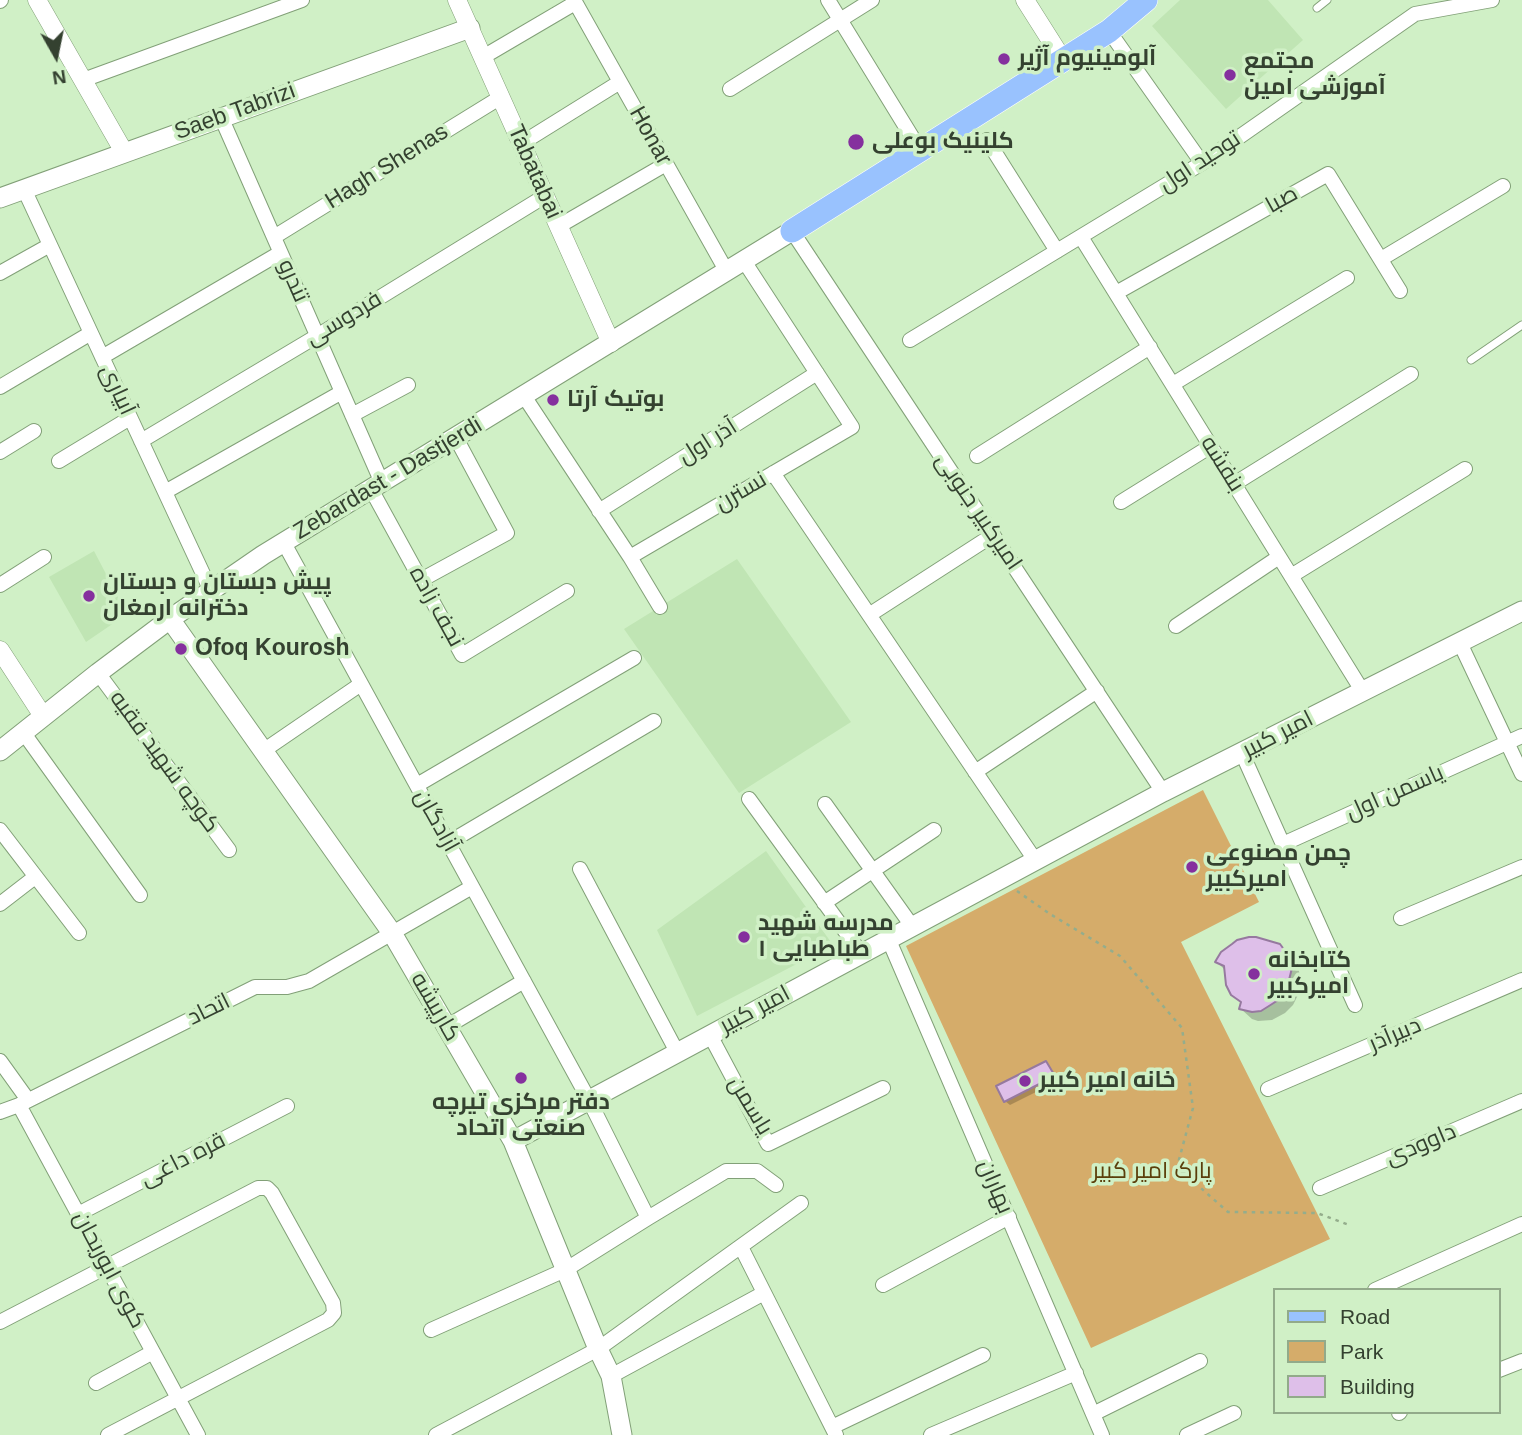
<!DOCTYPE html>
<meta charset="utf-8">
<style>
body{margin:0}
#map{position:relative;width:1522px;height:1435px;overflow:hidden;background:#d0f0c6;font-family:Arial,sans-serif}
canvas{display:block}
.legend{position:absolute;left:1273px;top:1288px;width:228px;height:126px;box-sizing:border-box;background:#d0f0c6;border:2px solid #92aa8a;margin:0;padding:9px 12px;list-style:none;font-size:21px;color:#344130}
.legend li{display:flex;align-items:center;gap:14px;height:35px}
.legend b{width:35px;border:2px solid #92aa8a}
.north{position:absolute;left:21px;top:21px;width:70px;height:70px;-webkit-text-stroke:5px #d0f0c6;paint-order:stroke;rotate:171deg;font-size:19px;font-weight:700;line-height:28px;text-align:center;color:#344130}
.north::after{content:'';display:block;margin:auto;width:24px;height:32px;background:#344130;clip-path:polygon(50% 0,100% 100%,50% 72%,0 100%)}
</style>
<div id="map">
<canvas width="1522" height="1435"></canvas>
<ul class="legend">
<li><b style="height:9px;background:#99c2fe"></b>Road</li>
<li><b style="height:19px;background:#d5ac6a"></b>Park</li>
<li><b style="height:19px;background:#debfe9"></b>Building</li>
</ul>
<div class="north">N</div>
</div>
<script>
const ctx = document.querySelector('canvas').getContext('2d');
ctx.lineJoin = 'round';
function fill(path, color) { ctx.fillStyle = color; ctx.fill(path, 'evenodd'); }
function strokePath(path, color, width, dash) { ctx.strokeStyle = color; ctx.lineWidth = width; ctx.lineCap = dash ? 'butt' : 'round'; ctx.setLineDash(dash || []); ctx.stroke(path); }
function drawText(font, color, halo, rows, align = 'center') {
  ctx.font = font + ' Arial,Cairo,sans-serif'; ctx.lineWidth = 7; ctx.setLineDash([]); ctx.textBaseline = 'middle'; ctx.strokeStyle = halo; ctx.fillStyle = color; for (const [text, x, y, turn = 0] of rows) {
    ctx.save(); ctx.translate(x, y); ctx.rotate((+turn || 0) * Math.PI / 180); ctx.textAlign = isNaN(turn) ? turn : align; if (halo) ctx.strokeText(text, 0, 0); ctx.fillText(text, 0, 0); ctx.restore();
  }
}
fill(new Path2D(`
 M1180,0h88l35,40 -77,69 -74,-83z
 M94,551l33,63 -41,28 -37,-65z
 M737,559l114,163 -112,71 -115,-164z
 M766,851l67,94 -136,71 -40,-86z`), '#c0e5b4');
fill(new Path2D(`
 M1203,790l56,112 -78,40 149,297 -239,109 -185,-402z`), '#d5ac6a');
fill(new Path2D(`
 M1279,945l19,22 3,14 -3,14 -5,10 -8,8 -13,7 -14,1 -6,-2 -11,-10 2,-5 -10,-10 -7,-23 -9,-9z
 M1046,1063l4,4 8,14 -48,24 -5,-4z`), '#0003');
const building = new Path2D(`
 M1249,937h7l24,7 8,11 4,13 -4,16 -8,15 -19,12 -9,1 -13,-3 2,-7 -10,-7 -5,-10 -2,-19 -9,-4 6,-10 11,-8 5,-4z
 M1046,1061l9,15 -51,26 -8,-16z`);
fill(building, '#debfe9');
strokePath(building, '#96799f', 2);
const service = new Path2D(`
 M1317,8l10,-8
 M1471,360l51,-35`);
const minor = new Path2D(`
 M574,0l153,272
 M828,0l92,150
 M0,1l1,-1
 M1109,31l93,132
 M483,57l92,-54
 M83,80l219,-80
 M730,89l142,-89
 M221,117l161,366
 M987,140l70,111
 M522,143l98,-61
 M24,189l187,402
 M559,226l107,-62
 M792,231l371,561
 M274,237l227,-140
 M1081,237l282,455
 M1381,259l122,-73
 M0,273l50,-28
 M1116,293l212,-119 72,117
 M910,340l292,-177 213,-149 77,-14
 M102,357l178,-104
 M1173,384l174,-106
 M0,387l91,-54
 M524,396l106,161 30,50
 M352,415l56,-30
 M141,441l176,-105 228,-140
 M0,452l34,-21
 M977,456l173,-109
 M59,461l71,-43
 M773,473l262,387
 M1234,484l177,-110
 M371,489l91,166 105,-64
 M165,492l177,-100
 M1121,502l90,-56
 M599,511l218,-138
 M284,543l305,557 59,118
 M630,557l222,-130 -108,-166
 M1291,576l174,-107
 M421,580l86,-47 -51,-95
 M0,585l44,-28
 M869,615l124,-80
 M1176,626l103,-69
 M1460,643l62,131
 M98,673l131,177
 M23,732l117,163
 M263,751l98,-67
 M1242,753l113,252
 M975,772l122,-81
 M417,785l217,-127
 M749,799l112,154
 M825,804l87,122
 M0,830l79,103
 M448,843l206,-122
 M1283,844l239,-108
 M580,869l97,183
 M824,903l110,-73
 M0,904l35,-27
 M1401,918l121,-51
 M888,938l214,497
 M446,1027l78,-46
 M710,1035l58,109 115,-56
 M0,1061l28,39
 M1268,1089l254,-109
 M19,1105l179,330
 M0,1112l19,-7 236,-118h32l22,-6 163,-94
 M1320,1188l202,-87
 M78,1214l209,-108
 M741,1247l95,188
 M883,1285l126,-68
 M1375,1290l147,-66
 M0,1322l258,-134h9l5,5 61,110 1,10 -6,7 -220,115
 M431,1330l134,-60 83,-52 78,-47h31l19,14
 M1499,1370l23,-9
 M611,1376l153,-83
 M96,1383l57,-31
 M1399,1413l1,-1
 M1093,1414l107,-53
 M832,1427l151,-72
 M436,1435l162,-86 203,-146
 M931,1435l145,-62
 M1187,1435l47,-22`);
const tertiary = new Path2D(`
 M37,0l87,152
 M457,0l154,343
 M1025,0l38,60
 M0,650l43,66`);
const secondary = new Path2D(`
 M0,198l470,-170
 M170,619l222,314 121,208 85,208 13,27 11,59
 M0,751l98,-78 72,-54 93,-64 529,-324
 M513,1141l650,-349 359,-181`);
const primary = new Path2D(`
 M792,231l317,-200 37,-31`);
strokePath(service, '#82a078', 9);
strokePath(minor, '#82a078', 16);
strokePath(tertiary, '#82a078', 19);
strokePath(secondary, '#82a078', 21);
strokePath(primary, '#fff', 24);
strokePath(new Path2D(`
 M1017,891l33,23 70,42 62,72 11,80 -16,59 51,45 89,1 32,12`), '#94ad8c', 2.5, [3.5, 5]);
strokePath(service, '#fff', 7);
strokePath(minor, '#fff', 14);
strokePath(tertiary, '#fff', 18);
strokePath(secondary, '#fff', 19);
strokePath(primary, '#99c2fe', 23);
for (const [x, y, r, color] of [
 [1004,59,7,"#85309e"],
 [1230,75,7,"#85309e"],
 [856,142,9,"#85309e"],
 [553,400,7,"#85309e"],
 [89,596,7,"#85309e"],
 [181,649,7,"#85309e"],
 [1192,867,7,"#85309e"],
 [744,937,7,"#85309e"],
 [1254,974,7,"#85309e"],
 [521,1078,7,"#85309e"],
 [1025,1081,7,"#85309e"]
]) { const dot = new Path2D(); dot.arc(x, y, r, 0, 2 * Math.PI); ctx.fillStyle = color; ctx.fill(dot); strokePath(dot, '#d0f0c6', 2.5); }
drawText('bold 23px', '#344130', '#d0f0c6', [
 ["آلومینیوم آژیر",1018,59],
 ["مجتمع",1244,62],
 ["آموزشی امین",1244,88],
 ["کلینیک بوعلی",872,142],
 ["بوتیک آرتا",567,400],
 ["پیش دبستان و دبستان",103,583],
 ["دخترانه ارمغان",103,609],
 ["Ofoq Kourosh",195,649],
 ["چمن مصنوعی",1206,854],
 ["امیرکبیر",1206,880],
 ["مدرسه شهید",758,924],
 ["طباطبایی ۱",758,950],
 ["کتابخانه",1268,961],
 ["امیرکبیر",1268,987],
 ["خانه امیر کبیر",1039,1081],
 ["دفتر مرکزی تیرچه",521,1103,"center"],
 ["صنعتی اتحاد",521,1129,"center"]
], 'left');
drawText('23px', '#344130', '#d0f0c6', [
 ["Saeb Tabrizi",235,112,-20],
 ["Honar",650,136,61],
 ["توحید اول",1200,162,-33],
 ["Hagh Shenas",387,167,-32],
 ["Tabatabai",534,172,66],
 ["صبا",1282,200,-29],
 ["تندرو",293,281,66],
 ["فردوسی",344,319,-31],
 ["آبیاری",117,390,65],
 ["آذر اول",708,442,-32],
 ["بنفشه",1222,464,58],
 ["Zebardast - Dastjerdi",388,479,-31],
 ["نسترن",741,492,-30],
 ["امیرکبیر جنوبی",978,512,56],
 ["نجف زاده",436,607,61],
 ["امیر کبیر",1278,735,-27],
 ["کوچه شهید فقیه",164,762,54],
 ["یاسمن اول",1395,793,-24],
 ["آزادگان",436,821,61],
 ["کارپیشه",435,1007,60],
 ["اتحاد",209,1010,-26],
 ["امیر کبیر",755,1010,-28],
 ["دبیرآذر",1395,1035,-23],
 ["یاسمن",750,1106,59],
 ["داوودی",1421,1145,-23],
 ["قره داغی",183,1160,-27],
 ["بهاران",995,1187,67],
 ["کوی ابوریحان",109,1270,62]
]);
drawText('23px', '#5a3e0a', '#d0f0c6', [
 ["پارک امیر کبیر",1152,1172]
]);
</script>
